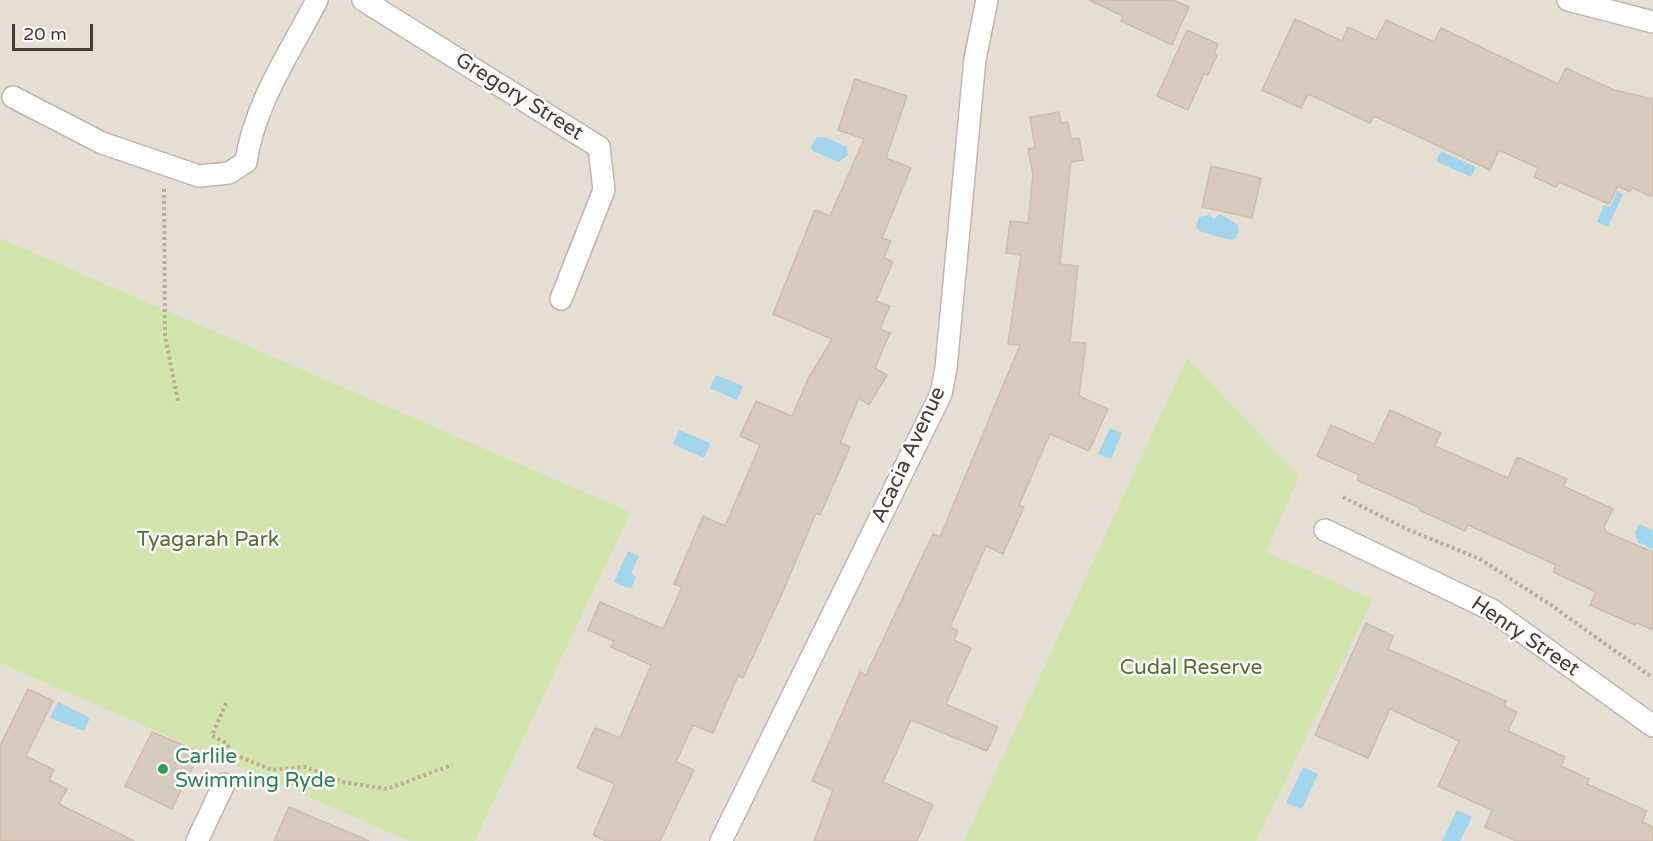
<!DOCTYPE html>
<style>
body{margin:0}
#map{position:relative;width:1653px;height:841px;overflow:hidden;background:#f2ece4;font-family:"Varela Round",sans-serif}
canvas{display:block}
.scale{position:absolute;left:12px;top:24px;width:81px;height:27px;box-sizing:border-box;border:3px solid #443c35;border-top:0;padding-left:8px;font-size:18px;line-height:21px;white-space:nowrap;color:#443c35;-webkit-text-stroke:4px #fff;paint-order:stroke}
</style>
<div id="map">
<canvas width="1653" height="841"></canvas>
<div class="scale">20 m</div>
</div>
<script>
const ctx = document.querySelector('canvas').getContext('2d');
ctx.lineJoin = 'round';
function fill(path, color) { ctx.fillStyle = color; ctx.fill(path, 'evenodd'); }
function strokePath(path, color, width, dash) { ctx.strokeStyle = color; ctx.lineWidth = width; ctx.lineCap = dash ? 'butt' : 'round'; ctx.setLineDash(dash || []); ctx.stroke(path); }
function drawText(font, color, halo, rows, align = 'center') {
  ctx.font = font + ' "Varela Round",sans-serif'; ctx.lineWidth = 5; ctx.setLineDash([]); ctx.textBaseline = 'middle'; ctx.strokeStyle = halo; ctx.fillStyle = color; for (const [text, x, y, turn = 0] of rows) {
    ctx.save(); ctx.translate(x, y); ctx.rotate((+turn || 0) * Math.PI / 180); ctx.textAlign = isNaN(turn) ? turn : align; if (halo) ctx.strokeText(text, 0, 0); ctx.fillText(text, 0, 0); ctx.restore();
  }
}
fill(new Path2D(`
 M0,0h1653v841h-1178l156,-329 -631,-274z
 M0,663l209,90 200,88h-409z`), '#e5ded3');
fill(new Path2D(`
 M0,238l631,274 -156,329h-66l-409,-178z
 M1187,358l112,118 -33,76 107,47 -117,242h-292z`), '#d2e5ae');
fill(new Path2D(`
 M817,137h7l23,10 1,8 -9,7 -26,-11 -2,-5z
 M1441,151l35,16 -5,10 -35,-16z
 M1617,191l6,3 -15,33 -11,-5 7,-17 6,2z
 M1220,214l18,11 1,5 -4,9 -5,1 -31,-9 -3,-5 3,-9 11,-2 4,4z
 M716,375l27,11 -6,14 -27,-12z
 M1110,428l12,5 -11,26 -13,-5z
 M679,430l31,13 -6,15 -31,-14z
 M1639,524l14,6v19l-15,-7 -3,-9z
 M628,551l11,5 -8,18 5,3 -5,12 -17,-7z
 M58,702l32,16 -6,13 -34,-13z
 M1303,767l15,7 -16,35 -16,-6z
 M1457,810l15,7 -12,24h-18z`), '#a2d6ed');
const building = new Path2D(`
 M1089,0h84l16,7 -17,38 -51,-24 2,-5z
 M1295,19l47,22 6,-14 28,13 10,-20 48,22 7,-14 117,56 8,-16 48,22 39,9v98l-21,-9 -2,4 -12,-6 -9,18 -50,-22 -3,5 -22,-10 4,-9 -39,-18 -9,20 -116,-54 -4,7 -62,-29 -7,14 -39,-18z
 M1187,30l31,14 -4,10 3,1 -9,20 -4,-1 -16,36 -31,-14z
 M855,79l52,17 -21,62 25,10 -29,70 9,3 -7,17 9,4 -17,39 14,5 -10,23 10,4 -15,35 12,7 -18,30 -10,-7 -19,45 10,4 -30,68 -4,-2 -35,83 -38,82 -5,-2 -25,57 -20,-8 -17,37 18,8 -34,71h-54l-13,-6 22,-51 -38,-16 18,-40 25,10 31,-73 -40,-18 3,-6 -26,-11 12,-28 63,27 19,-42 -8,-3 29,-68 22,10 35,-81 -20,-9 16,-35 36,15 16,-37 24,-40 -59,-25 42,-104 15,6 34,-77 -26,-9z
 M1059,112l2,11 7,-1 3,17 8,-1 4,22 -12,2 -11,102 18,2 -8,76 16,1 -7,53 29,13 -19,42 -39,-17 -31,71 5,2 -21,47 -17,-8 -36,81 8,4 -4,9 17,8 -25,56 52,23 -11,24 -76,-31 -28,62 50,23 -16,36h-103l19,-51 -21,-9 48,-109 6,3 67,-141 7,3 80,-192 -12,-1 13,-89 -15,-2 4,-32 18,2 5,-49 -5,-25 7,-1 -5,-31z
 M1211,166l50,12 -9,40 -50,-11z
 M1390,410l51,23 -6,13 73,32 9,-21 50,22 -4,7 50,23 -9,18 2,5 47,20v78l-16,-7 -2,2 -45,-20 6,-13 -43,-20 3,-7 -88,-40 -3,6 -46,-21 1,-2 -63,-28 2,-5 -42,-19 14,-31 43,19z
 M1366,623l27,13 -5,13 118,52 -2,5 13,6 -9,19 57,26 -4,9 28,13 -2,5 60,27 -5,11 11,5v14h-137l-31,-14 7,-17 -54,-24 21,-45 -69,-32 -22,49 -53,-23z
 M28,689l25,12 -27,55 28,14 -5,10 18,9 -8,15 75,37h-134v-95z
 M152,732l48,20 -28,57 -47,-23z
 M289,807l80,34h-95z`);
fill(building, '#d6cabd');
strokePath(building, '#cdbeae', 1.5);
const minor = new Path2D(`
 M363,0l236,147 5,43 -43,109
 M1568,0l85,22
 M13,97l89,46 97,33 30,-3 17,-11c8,-58 45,-111 71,-162
 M1325,530l167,80 161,116
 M197,841l27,-57
 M721,841l220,-447 5,-26 29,-309 12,-59`);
strokePath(minor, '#c0b6ab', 24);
strokePath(new Path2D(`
 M164,189l1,147 13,65
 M1343,497l66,33 71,29 71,46 102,73
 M226,703l-14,33 14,7 7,11
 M230,764l3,-10 39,16 34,-3 37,15 44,7 65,-24`), '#bead99', 4, [3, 3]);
strokePath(minor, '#fff', 21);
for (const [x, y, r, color] of [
 [163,769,6,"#2e9e5b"]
]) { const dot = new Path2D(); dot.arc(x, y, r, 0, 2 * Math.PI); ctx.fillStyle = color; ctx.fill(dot); strokePath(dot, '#fff', 2); }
drawText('21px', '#443c35', '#fff', [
 ["Gregory Street",519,97,32],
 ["Acacia Avenue",909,455,-65],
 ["Henry Street",1525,637,34]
]);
drawText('21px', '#4d732a', '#fff', [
 ["Tyagarah Park",208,540],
 ["Cudal Reserve",1191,668]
]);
drawText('21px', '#27864d', '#fff', [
 ["Carlile",175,757],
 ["Swimming Ryde",175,781]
], 'left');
</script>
